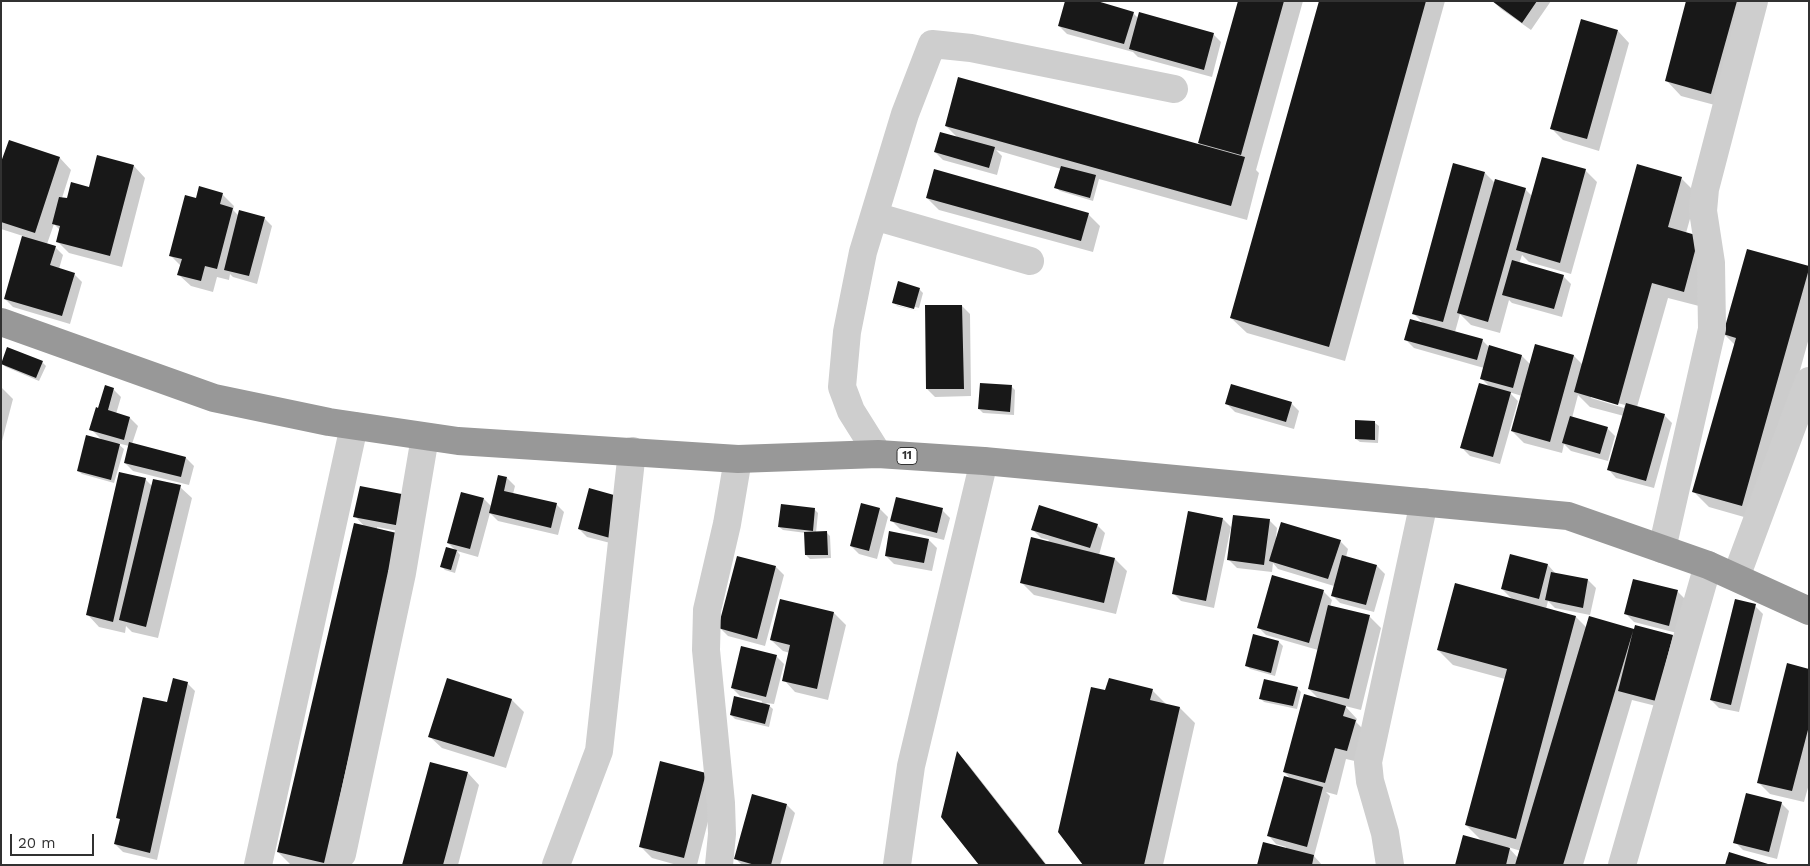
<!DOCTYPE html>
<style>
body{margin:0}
#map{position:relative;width:1810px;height:866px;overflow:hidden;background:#fff;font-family:"Work Sans",sans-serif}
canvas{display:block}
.frame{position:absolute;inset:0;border:2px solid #313131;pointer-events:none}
.scale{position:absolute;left:10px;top:834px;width:84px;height:22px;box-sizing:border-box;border:2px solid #313131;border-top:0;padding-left:6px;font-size:15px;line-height:18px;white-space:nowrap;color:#313131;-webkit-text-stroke:4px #fff;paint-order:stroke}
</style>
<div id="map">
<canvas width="1810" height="866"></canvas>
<div class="frame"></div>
<div class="scale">20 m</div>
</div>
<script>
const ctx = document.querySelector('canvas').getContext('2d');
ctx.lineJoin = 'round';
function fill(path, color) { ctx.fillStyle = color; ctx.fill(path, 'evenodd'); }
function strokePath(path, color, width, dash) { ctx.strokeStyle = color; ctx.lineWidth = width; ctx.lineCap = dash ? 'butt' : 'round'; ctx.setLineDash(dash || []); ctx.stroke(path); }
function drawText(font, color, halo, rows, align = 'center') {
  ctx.font = font + ' "Work Sans",sans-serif'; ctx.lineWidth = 5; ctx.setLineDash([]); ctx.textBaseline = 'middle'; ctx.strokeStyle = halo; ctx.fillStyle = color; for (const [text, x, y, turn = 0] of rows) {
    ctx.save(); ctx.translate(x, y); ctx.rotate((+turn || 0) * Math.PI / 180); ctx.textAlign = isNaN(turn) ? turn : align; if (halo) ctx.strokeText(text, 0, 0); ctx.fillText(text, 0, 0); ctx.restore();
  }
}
fill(new Path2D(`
 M1239,1h64l-47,169 3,3 -12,47 -148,-41 -6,22 -33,-10 -4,-3 5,-19 -65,-19 6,6 -5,19 -54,-15 -8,-8 24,-13 -13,-13 253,19z
 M1320,1h125l-100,360 -98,-28 -16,-15z
 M1493,1h58l-20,29 -30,-21z
 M1688,1h68l-30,107 -45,-12 -15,-16z
 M1133,13l6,6 74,15 8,8 -9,35 -74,-20 -5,-5 -66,-18 -8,-8z
 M1618,31l11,12 -30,108 -36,-11 -11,-11z
 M60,158l11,12 -9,28 6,2 66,-34 11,12 -23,89 -53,-14 -12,-12 3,-11 -6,-6 -7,20 8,3 8,8 -4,14 15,5 8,8 -12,42 -57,-17 -8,-8 18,-63 -22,-7v-63z
 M1585,170l12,12 -26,92 -42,-12 -7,-7 -3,9 44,12 8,8 -9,33 -50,-14 -3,-3 -9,33 -29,-8 -11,-11 -5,18 27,8 7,7 33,9 9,9 5,-20 38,11 9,9 99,-186 15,15 -11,39 13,4v69l-31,-8 -31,109 27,8 8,8 -18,65 -38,-10 -7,-8 15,-54 -34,-9 -12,-12 -6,23 35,10 8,8 -7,25 -37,-10 -7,-7 -2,9 -38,-10 -12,-12 10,-35 -13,-4 9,9 -18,63 -30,-8 -8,-8 28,-61 -9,-9 3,-10 -70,-20 -8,-8 17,-17 -10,-10 72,-140 10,10 30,6 7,7zM1591,396l34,9 -1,3 -33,-10z
 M222,194l12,12 -1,4 6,6 25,2 8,8 -15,58 -24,-7 -3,-3 -1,6 -12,-3 -4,15 -22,-6 -12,-11 2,-9 -11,-11 27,-56z
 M927,198l161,16 12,12 -7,26 -154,-42z
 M1809,267v71l-51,183 -49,-14 -15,-15 41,-147 -11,-11z
 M919,289l4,4 -4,15 -23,-6v3l-2,-3z
 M896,305l22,6 -21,-5z
 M962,306l8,8 1,82 -36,1 -8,-8z
 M42,362l4,4 -7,15 -33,-14 -4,-3z
 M1,387l12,12 -12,46z
 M1012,387l3,3 -1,25 -31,-2 -4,-4z
 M113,389l8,8 -5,17 14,4 8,8 -6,18 54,14 8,8 -5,19 -56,-14 -8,-8 4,-17 -12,-3 7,6 -10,34 -32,-9 -4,-3 24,-31 -11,-11 8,-19z
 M1291,403l8,8 -5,18 -59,-17 -8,-8z
 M1375,423l4,3 -1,17 -18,-1 -4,-3z
 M507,478l8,8 -2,8 43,10 8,8 -6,23 -60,-14 -8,-8 -12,44 -21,-6 3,4 -5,18 -10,-3 -3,-3 14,-16 -8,-8 36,-44 8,8z
 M145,479l8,8h27l12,11 -34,140 -26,-6 -6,-6 -1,7 -26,-6 -11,-12z
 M361,487l47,46 -31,-6v2l-35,336h-51l-13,-13 87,-325 -10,-11z
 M590,490l28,55 -31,-8 -8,-8z
 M862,505l18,4 8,8 -11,42 -18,-5 -8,-8z
 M814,509l4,4 -2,20h11l3,3 1,22 -21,1 -4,-4v-22l-23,-3 -4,-3z
 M942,510l8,8 -6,22 -44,-11 -8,-8z
 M1223,519l8,8 -17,81 -33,-7 -8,-8z
 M1269,520l8,8 -1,10 64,3 8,8 -2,8 31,9 8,8 -11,38 -34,-9 -8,-8 2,-9 -56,-17 -5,-6 -1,9 -35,-4 -8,-8z
 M1097,525l8,8 -6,22 16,4 12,12 -11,43 -82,-19 -12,-12 27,-43 -8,-2 -8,-8z
 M929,540l8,8 -5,23 -38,-7 -8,-8z
 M1548,565l8,9 32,6 8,8 -6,27 -35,-7 -7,-7 -2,8 30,8 11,11 46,2 40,6 8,8 -17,64 -32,-8 -49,165h-127l27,-23 -17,-17 39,-146 -52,-14 -15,-15 75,-50 -11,-11zM1508,847l13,4 -3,7z
 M776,567l8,8 -19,71 -37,-10 -8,-8z
 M1272,577l52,15 8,8 -2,7 39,9 12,12 -20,82 -16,-4 12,13 -1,3 11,11 -8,29 -13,-3 -9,36 -11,-3 4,4 -16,60 8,9h-64l28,-16v-2l-10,-3 -7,-8 23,-56 -8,-8 36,-72 -11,-11 9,-39 -52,-15 -8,-8z
 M1677,591l8,8 -8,34 -43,-11 -8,-8z
 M1755,606l8,8 -24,98 -20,-4 -8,-8z
 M834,613l12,12 -18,75 -33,-8 -11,-12 6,-27 -7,-2 -12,-11z
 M1254,636l25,6 4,4 -8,30 -25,-7 -4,-4z
 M776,656l8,8 -10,40 -8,-1 7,6 -4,18 -34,-8 -4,-4 30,-11 1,-3 -22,-5 -8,-8z
 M1809,670v114l-5,18 -34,-8 -12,-12z
 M447,680l65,20 12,12 -18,56 -64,-20 -12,-11z
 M187,683l8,8 -38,169 -34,-8 -8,-8 6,-24 -3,-3 50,-113z
 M1297,688l4,4 -4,17 -33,-7 -4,-4z
 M1152,690l15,15 13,3 15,15 -32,142h-78l21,-174z
 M957,753l11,11 79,101h-66z
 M468,773l11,12 -21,80h-55z
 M705,774l12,12 -20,79h-20l-25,-7 -12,-12z
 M1781,803l8,8 -12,48 -34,-9 -8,-8z
 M787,805l8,8 -15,52h-38l-7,-7z`), '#0003');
fill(new Path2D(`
 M1065,1h32l37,11 -10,32 -66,-18z
 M1238,1h46l-43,154 -43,-12z
 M1319,1h107l-97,346 -99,-29z
 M1492,1h45l-15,22z
 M1686,1h51l-26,93 -46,-13z
 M1139,12l75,21 -10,37 -75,-21z
 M1581,19l37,11 -31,109 -37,-10z
 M958,77l287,80 -14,49 -286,-80z
 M940,132l55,15 -6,21 -55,-16z
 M9,140l51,17 -25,76 -34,-11v-60z
 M97,155l37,10 -24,91 -54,-14 4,-16 -8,-2 7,-27 8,1 4,-16 18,5z
 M1542,157l44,12 -26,94 -44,-13z
 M1453,163l32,9 -42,150 -31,-8z
 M1637,164l45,13 -14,50 31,9 -15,56 -32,-9 -34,122 -44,-13z
 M1061,166l35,9 -6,23 -36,-10z
 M934,169l155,44 -8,28 -155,-43z
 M1495,179l31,9 -38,134 -31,-9z
 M199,186l24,7 -3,11 13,4 -16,61 -12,-3 -4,15 -24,-6 5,-16 -13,-3 16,-61 11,3z
 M239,210l26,7 -16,59 -25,-6z
 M22,236l34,10 -6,19 25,8 -13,43 -58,-17z
 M1747,249l62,17v3l-67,237 -50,-14 44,-154 -13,-4z
 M1512,260l52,15 -10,34 -52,-14z
 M898,281l22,7 -6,21 -22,-6z
 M925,305h37l2,84h-38z
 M1410,319l73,20 -6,21 -73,-20z
 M1535,344l39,11 -24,87 -39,-11z
 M1489,345l33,10 -9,33 -33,-9z
 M7,347l36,14 -7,17 -35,-14z
 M980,383l32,2 -2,27 -32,-3z
 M1479,383l32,9 -18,65 -33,-9z
 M1231,384l61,18 -6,20 -61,-18z
 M105,385l9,3 -6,22 22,7 -6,23 -35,-10 7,-23 2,1z
 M1626,403l39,11 -19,67 -39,-11z
 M1570,416l38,11 -8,27 -38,-11z
 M1355,420l20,1v19l-20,-1z
 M86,435l34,9 -9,36 -34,-9z
 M129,442l57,15 -5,20 -57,-14z
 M119,472l27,6 -33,144 -27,-7z
 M498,475l9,2 -3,14 53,12 -6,25 -62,-15z
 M153,479l28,6 -35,142 -27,-7z
 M360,486l47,9 -6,31 -48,-9z
 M589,488l32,9 -11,41 -32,-9z
 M461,492l23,6 -14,51 -23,-6z
 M896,497l47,11 -6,25 -47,-12z
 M861,503l19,5 -11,43 -19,-5z
 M781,504l34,4 -2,23 -35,-4z
 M1039,505l59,19 -8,24 -59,-18z
 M1188,511l35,7 -17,83 -34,-7z
 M1233,515l37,4 -6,46 -37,-5z
 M1281,522l60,18 -13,39 -59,-18z
 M354,523l47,11 -77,329 -47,-11z
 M827,531l1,24h-23l-1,-23z
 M889,531l40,8 -5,24 -39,-7z
 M1031,537l84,21 -11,45 -84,-20z
 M446,547l11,3 -6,20 -11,-3z
 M1510,554l38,10 -9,35 -38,-10z
 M1342,555l35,10 -11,40 -35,-9z
 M737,556l39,10 -19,73 -39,-11z
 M1551,572l37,7 -5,29 -38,-8z
 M1272,575l52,15 -15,53 -52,-15z
 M1633,579l45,11 -9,36 -45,-12z
 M1455,583l121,33 -60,223 -51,-14 42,-156 -70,-19z
 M780,599l54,13 -17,77 -35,-8 8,-36 -20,-5z
 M1735,599l21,5 -25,101 -21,-5z
 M1328,605l42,10 -21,84 -41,-10z
 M1589,616l45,13 1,-4 38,10 -17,66 -38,-10 15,-60 -70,234h-48z
 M1253,634l26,7 -8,32 -26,-7z
 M741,646l36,9 -11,42 -35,-9z
 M1787,663l22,6v57l-17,65 -35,-8z
 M173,678l15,4 -38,171 -36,-9 6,-25 -4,-1 27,-121 24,5z
 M447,678l65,21 -18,58 -66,-20z
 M1109,678l44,11 -3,11 30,7 -36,158h-61l-25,-33 33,-145 14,3z
 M1264,679l34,8 -5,19 -34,-7z
 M1304,694l42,12 -3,10 13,4 -9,31 -12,-3 -10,35 -42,-11z
 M734,696l36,9 -5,19 -35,-9z
 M957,751l89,114h-67l-38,-48z
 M660,761l46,12 -22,85 -45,-11z
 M430,762l38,10 -25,93h-41z
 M1284,776l39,11 -16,60 -40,-11z
 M1746,793l36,9 -13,50 -36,-9z
 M752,794l35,10 -16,61h-16l-21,-6z
 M1463,835l47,13 -4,17h-51z
 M1263,842l51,13 -2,10h-55z
 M1729,852l39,12v1h-43z`), '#181818');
strokePath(new Path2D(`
 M874,216l156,45
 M878,454l-27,-43 -9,-24 5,-55 16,-80 42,-138 27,-70 39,4 203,41
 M1662,549l50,-220 -1,-66 -8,-52 2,-22 49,-188
 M1736,577l73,-196
 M342,854l60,-281 23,-136
 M258,865l96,-439
 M556,865l43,-114 33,-300
 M719,865l3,-31 -1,-31 -15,-153 1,-40 20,-86 11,-65
 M897,865l14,-99 73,-305
 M1390,865l-5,-32 -15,-52 -2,-19 56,-260
 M1622,865l86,-300`), '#cecece', 28);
strokePath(new Path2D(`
 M1,322l213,76 115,24 129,19 280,18 140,-5 106,7 584,55 140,49 101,46`), '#989898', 28);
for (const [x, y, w] of [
 [907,456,20]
]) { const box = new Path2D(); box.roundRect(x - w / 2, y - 8.5, w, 17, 4); ctx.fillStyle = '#fff'; ctx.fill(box); strokePath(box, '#313131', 1); }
drawText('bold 11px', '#313131', null, [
 ["11",907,456]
]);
</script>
